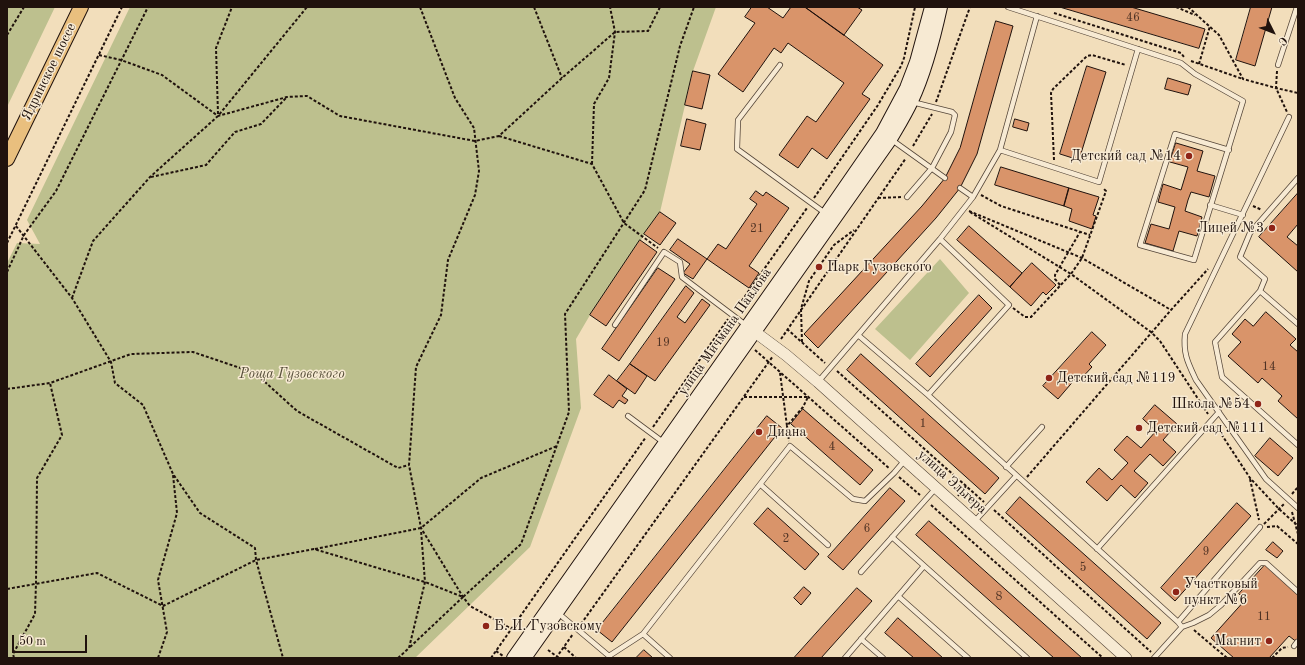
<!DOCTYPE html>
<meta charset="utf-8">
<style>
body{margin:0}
#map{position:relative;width:1305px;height:665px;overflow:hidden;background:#f2debb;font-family:"Old Standard TT",serif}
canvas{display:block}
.frame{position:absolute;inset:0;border:8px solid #20120d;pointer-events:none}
.north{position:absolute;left:1253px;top:12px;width:40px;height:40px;-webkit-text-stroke:3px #f7ead3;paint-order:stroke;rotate:132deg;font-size:11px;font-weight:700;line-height:16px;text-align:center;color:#20120d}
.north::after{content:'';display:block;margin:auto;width:14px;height:18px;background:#20120d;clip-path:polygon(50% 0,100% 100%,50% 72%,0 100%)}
.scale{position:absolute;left:12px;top:635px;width:75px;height:18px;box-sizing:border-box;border:2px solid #20120d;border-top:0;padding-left:5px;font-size:12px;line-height:14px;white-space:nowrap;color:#20120d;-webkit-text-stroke:3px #f7ead3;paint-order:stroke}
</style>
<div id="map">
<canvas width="1305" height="665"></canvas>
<div class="frame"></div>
<div class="north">С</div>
<div class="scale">50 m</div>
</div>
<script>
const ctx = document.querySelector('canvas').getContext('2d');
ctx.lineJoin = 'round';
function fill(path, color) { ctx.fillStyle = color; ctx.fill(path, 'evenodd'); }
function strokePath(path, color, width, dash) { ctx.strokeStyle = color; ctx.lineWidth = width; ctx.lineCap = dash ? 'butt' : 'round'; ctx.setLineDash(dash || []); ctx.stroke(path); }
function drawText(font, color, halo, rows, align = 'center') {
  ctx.font = font + ' "Old Standard TT",serif'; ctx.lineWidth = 3; ctx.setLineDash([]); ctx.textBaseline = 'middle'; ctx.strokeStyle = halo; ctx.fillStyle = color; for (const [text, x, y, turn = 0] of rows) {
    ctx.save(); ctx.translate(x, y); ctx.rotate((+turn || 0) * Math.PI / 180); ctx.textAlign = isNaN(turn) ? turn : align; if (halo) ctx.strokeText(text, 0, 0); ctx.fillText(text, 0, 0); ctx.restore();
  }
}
fill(new Path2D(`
 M7,7h48l-48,100z
 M130,7h586l-23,64 -33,141 -70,103 -14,24 5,69 -51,139 -115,111h-408v-395l10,-20 23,1 -13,-24z
 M940,259l29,34 -59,67 -35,-31z`), '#bdc08e');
const building = new Path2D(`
 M752,7h15l16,11 8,-11h14l39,28 39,30 -21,29 8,5 -43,60 -15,-11 -14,20 -19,-13 28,-39 9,6 28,-39 -56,-40 -7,10 -7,-5 -31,44 -25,-18 37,-51 -10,-6z
 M805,7h52l5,3 -18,25z
 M1060,7h71l74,22 -6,19z
 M1251,7h21l-17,59 -19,-6z
 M996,21l17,5 -36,128 -17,34 -24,30 -118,130 -14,-14 118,-128 23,-28 15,-30z
 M1087,66l19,6 -27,88 -19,-6z
 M693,71l17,4 -8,34 -17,-4z
 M1168,78l23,7 -3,10 -23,-6z
 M687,119l19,5 -6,26 -19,-4z
 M1015,119l14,4 -2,8 -14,-4z
 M1176,143l27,8 -6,20 18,5 -6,21 -18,-5 -3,8 -3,11 17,6 -5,19 -18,-5 -6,20 -28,-8 6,-19 18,5 6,-22 -17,-5 5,-18 18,6 7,-23 -18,-5z
 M1001,167l68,21 -5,18 -69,-21z
 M1069,188l30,9 -6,18 3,1 -4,13 -23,-8 3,-12 -8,-3z
 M756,191l7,5 3,-4 23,16 -40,58 10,7 -10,15 -42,-29 11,-15 8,5 31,-45 -7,-5z
 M1298,193v31l-11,13 11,9v26l-39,-35z
 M660,212l16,11 -16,22 -16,-11z
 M969,226l53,47 -12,14 -53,-47z
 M678,239l29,20 -14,20 -10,-6 7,-9 -20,-14z
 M640,240l17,12 -51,74 -16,-11z
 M1032,263l24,22 -10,10 -3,-3 -12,14 -21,-19z
 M658,268l17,11 -56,82 -17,-12z
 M686,286l8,7 -17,24 8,6 17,-24 8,6 -55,76 -25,-17z
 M979,295l13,13 -62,69 -14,-13z
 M1266,312l30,27 -6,6 8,7v67l-20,-18 4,-5 -20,-18 -4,5 -30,-27 13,-14 -9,-8 13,-15 8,7z
 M1092,332l14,13 -17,19 3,3 -13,14 -3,-3 -18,21 -15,-13z
 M861,354l138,124 -14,16 -138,-124z
 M630,364l17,12 -12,18 -18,-13z
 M609,375l18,14 -5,7 6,4 -3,4 -6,-4 -6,8 -19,-13z
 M1155,405l22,19 -14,16 13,12 -13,14 -13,-12 -16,17 14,12 -13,15 -14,-13 -14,16 -21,-19 13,-14 13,12 16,-17 -14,-13 13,-14 14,12 15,-17 -13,-12z
 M803,409l70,61 -13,15 -69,-61z
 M767,416l15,12 -170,214 -15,-12z
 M1270,438l23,20 -15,18 -23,-20z
 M890,488l15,13 -62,69 -15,-13z
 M1020,497l141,126 -14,16 -141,-126z
 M1237,503l14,13 -76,85 -14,-13z
 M768,508l51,46 -14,16 -51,-46z
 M929,521l153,137h-28l-138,-123z
 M1273,542l10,9 -6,7 -11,-8z
 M1265,565l33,30v48l-9,-7 -20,22h-35l-23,-20 35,-39 -7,-5z
 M804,587l7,6 -10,12 -7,-7z
 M857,588l15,13 -51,57h-27z
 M898,618l45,40h-29l-29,-25z
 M644,650l9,8h-17z`);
fill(building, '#d9946a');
strokePath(building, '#20120d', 1);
const service = new Path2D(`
 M1008,7l173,56 14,11 48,27 -49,159 -54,-15 35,-111 54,16
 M780,65l-42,55 -1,29 88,64
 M1278,65l19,-58
 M1289,117l-104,217c-2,20 3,29 11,46l70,99 32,29
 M892,140l53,38
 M1000,150l99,32 39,-133
 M960,188l13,9
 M907,197l25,-29 19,-36 4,-17 -3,-3 -40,-10
 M1210,205l33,10
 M1260,291l5,-12 -25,-22 10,-24 48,-55
 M1298,324l-38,-33 -45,51 7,35 76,68
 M615,325l49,-73 16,10 2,15 65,49
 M858,335l70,60 250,227 4,5
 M818,382l122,-143 33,-42 27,-47 37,-134
 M928,395l81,-90 -69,-66
 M628,416l35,26
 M1006,467l36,-40
 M761,485l67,60
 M974,522l42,-46
 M892,537l135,121
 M1097,549l122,-137
 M861,572l75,-84
 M898,596l70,62
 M558,613l51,43 34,-22 147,-188 63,53 12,2 29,-28 11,-13
 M1178,622l82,-95
 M643,634l27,24
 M861,639l22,19
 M1294,646l3,-4
 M845,658l79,-92
 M1154,658l28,-31 11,-4 16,-8 12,-10 39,-42h6l32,29`);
const tertiary = new Path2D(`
 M755,332l31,23 32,27 308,276`);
const secondary = new Path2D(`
 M513,658l313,-444 56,-81 24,-45 10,-26 15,-55
 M525,658l366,-519c7,-12 15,-25 21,-38 14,-30 22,-62 29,-94`);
const primary = new Path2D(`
 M7,159l74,-152`);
strokePath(service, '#544538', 6);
strokePath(tertiary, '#544538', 12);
strokePath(secondary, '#20120d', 14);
strokePath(primary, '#20120d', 16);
strokePath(new Path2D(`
 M420,7l35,91 19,30 5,43 -4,24 -27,65 -7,55 -25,52 -7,98 12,63 42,69 7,9 42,23
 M534,7l28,71
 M1176,7l19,8
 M1188,7l31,28 24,44 33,9 22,5
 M1054,13l127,40 3,4
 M7,35l17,-28
 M99,55l22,5 41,15 56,41 69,-19 20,-1 33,20 135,25 24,-5 63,-58 53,-46 33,-1 12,-24
 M1191,61l52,18
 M1199,64l11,-38
 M1277,71l-1,17 11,24
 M936,102l34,-95
 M218,114l-2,-66 16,-41
 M499,136l93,28 32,59 34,25
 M913,146l19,-32
 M1054,160l-3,-67 2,-4 34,-33 5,-1 34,10
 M592,164l2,-60 15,-26 6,-46 -5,-25
 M151,177l55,-12 29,-33 26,-8 25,-26
 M981,195l20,11 89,29
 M814,198l64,-93 23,-39 3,-8 11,-51
 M878,198l24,-1
 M1253,206l9,4
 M969,211l113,47 89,52
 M970,212l101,62 80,58 9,9 48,73
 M16,226l56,72 39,64 4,21 28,22 30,69 27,39 55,35 1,12 27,98
 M7,243l115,-236
 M7,272l17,-37 32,-44 92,-184
 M1060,285l-5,-6v-4l25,-43
 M72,298l21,-57 57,-64 68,-61 89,-109
 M1013,308l12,9h6l40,-43 11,-16 24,-67 -3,-3
 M736,309l71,-101
 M723,327l7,5
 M787,329l38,34
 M781,339l125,-181
 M802,342l-1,-33 8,-28 25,-36 20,-15
 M755,350l135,119
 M837,371l147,131
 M780,373l7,53
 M7,389l43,-6 81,-29 62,-2 62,21 42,38 101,57 11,-3
 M744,397h64l-5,10 -16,19 2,15
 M1216,426l34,52 29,31 19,17
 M653,427l75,-108
 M899,477l21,18
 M1027,477l144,-167 37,-41
 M1250,479l9,41
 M1292,494l6,-7
 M958,496l8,-10
 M931,505l172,153
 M994,510l157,142
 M1292,512l6,22
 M1264,524l20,-20
 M1267,527l10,-1 21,18
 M315,549l106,-21 60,-50 76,-32
 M7,589l90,-16 66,33 93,-46 58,-11 111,33 38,15 58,-53 48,-132 -4,-98 80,-124 35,-144 14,-39
 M581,624l192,-268
 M1194,630l33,28
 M410,647l53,-50
 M564,647l12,11
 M548,650l11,8
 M496,651l7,5
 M14,658l-1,-4 22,-40 1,-31 1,-105 25,-43 -12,-52
 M158,658l9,-26 -9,-52 19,-67 -4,-38
 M398,658l11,-10 16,-66 -4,-52
 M491,658l155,-221
 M556,658l17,-24
 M1272,658l10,-10 6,-1`), '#20120d', 2, [3, 2]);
strokePath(service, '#f7ead3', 4.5);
strokePath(tertiary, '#f7ead3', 11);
strokePath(secondary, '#f7ead3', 12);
strokePath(primary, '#e9bf7e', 14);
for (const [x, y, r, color] of [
 [1189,156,4,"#8f2418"],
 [1272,228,4,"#8f2418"],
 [819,267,4,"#8f2418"],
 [1049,378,4,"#8f2418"],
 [1258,404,4,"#8f2418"],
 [1139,428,4,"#8f2418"],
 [759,432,4,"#8f2418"],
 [1176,592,4,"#8f2418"],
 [486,626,4,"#8f2418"],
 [1269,641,4,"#8f2418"]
]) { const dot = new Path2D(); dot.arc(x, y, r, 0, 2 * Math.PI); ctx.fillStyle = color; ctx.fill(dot); strokePath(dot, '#f7ead3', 1.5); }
drawText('12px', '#4e3224', null, [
 ["46",1133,18],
 ["21",757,229],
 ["19",663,343],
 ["14",1269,367],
 ["1",923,424],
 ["4",832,447],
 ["6",867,529],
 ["2",786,539],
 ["9",1206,552],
 ["5",1083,568],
 ["8",999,597],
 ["11",1264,617]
]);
drawText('14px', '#20120d', '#f7ead3', [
 ["Ядринское шоссе",49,72,-64],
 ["улица Мичмана Павлова",725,332,-55],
 ["улица Эльгера",952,482,42]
]);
drawText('14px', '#20120d', '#f7ead3', [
 ["Детский сад №14",1181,156,"right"],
 ["Лицей №3",1264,228,"right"],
 ["Парк Гузовского",827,267],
 ["Детский сад №119",1057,378],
 ["Школа №54",1250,404,"right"],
 ["Детский сад №111",1147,428],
 ["Диана",767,432],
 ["Участковый",1184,584],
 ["пункт №6",1184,600],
 ["Б. И. Гузовскому",494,626],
 ["Магнит",1261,641,"right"]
], 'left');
drawText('italic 14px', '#574f3a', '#f7ead3', [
 ["Роща Гузовского",292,374]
]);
</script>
